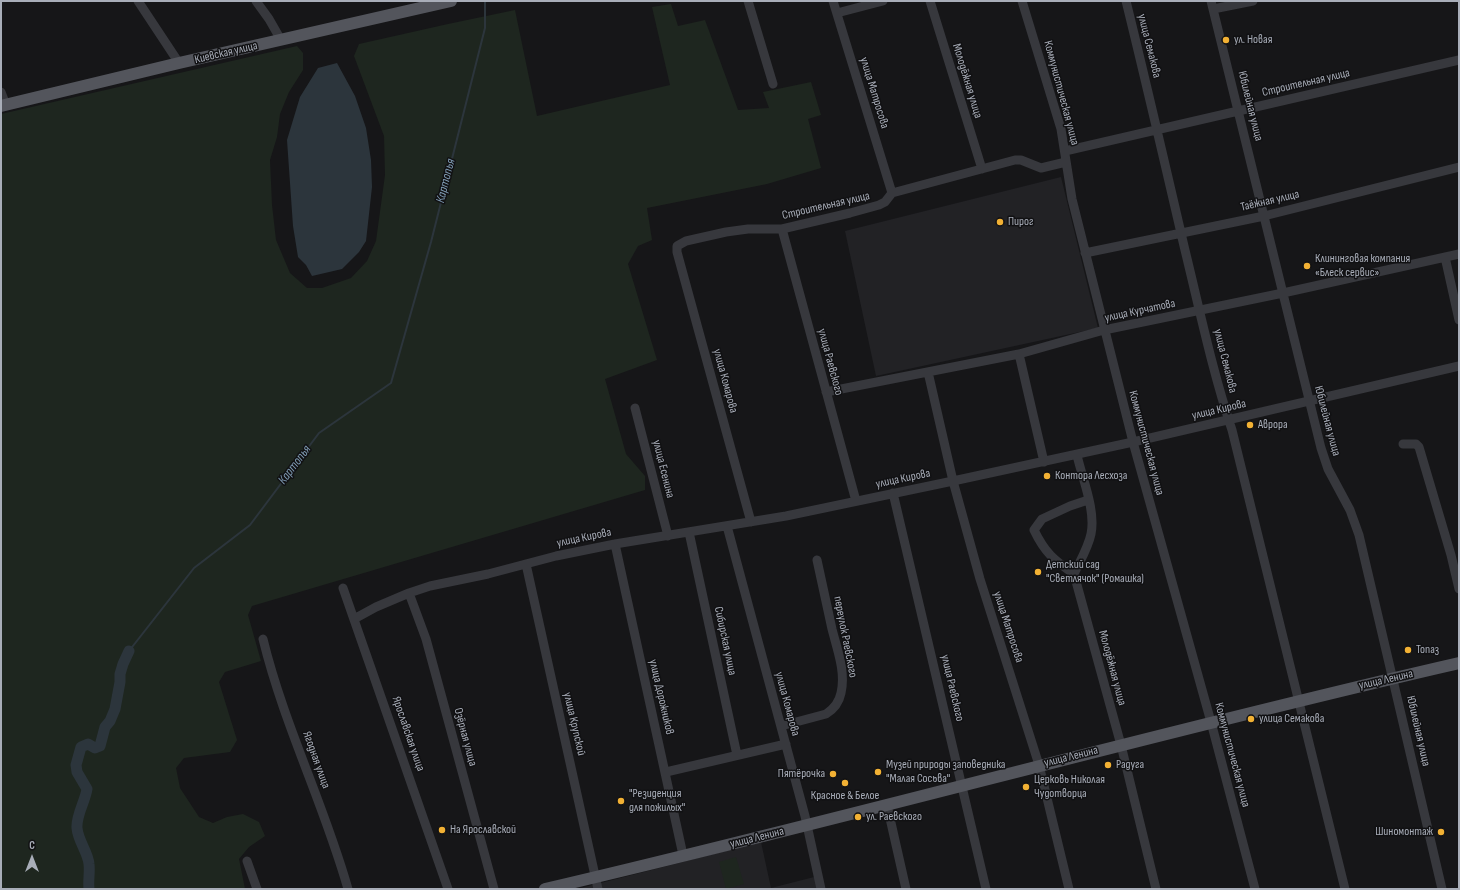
<!DOCTYPE html>
<meta charset="utf-8">
<style>
body{margin:0}
#map{position:relative;width:1460px;height:890px;overflow:hidden;background:#161618;font-family:"Sofia Sans Condensed",sans-serif}
canvas{display:block}
.frame{position:absolute;inset:0;border:2px solid #a8adb8;pointer-events:none}
.north{position:absolute;left:12px;top:838px;width:40px;height:40px;-webkit-text-stroke:3px #111113;paint-order:stroke;rotate:0deg;font-size:11px;font-weight:700;line-height:16px;text-align:center;color:#a8adb8}
.north::after{content:'';display:block;margin:auto;width:14px;height:18px;background:#a8adb8;clip-path:polygon(50% 0,100% 100%,50% 72%,0 100%)}
</style>
<div id="map">
<canvas width="1460" height="890"></canvas>
<div class="frame"></div>
<div class="north">С</div>
</div>
<script>
const ctx = document.querySelector('canvas').getContext('2d');
ctx.lineJoin = 'round';
function fill(path, color) { ctx.fillStyle = color; ctx.fill(path, 'evenodd'); }
function strokePath(path, color, width, dash) { ctx.strokeStyle = color; ctx.lineWidth = width; ctx.lineCap = dash ? 'butt' : 'round'; ctx.setLineDash(dash || []); ctx.stroke(path); }
function drawText(font, color, halo, rows, align = 'center') {
  ctx.font = font + ' "Sofia Sans Condensed",sans-serif'; ctx.lineWidth = 3; ctx.setLineDash([]); ctx.textBaseline = 'middle'; ctx.strokeStyle = halo; ctx.fillStyle = color; for (const [text, x, y, turn = 0] of rows) {
    ctx.save(); ctx.translate(x, y); ctx.rotate((+turn || 0) * Math.PI / 180); ctx.textAlign = isNaN(turn) ? turn : align; if (halo) ctx.strokeText(text, 0, 0); ctx.fillText(text, 0, 0); ctx.restore();
  }
}
fill(new Path2D(`
 M1061,177l37,151 -222,48 -31,-145z
 M761,842l10,46 47,-12 3,13h-244z`), '#222225');
fill(new Path2D(`
 M671,4l7,22 27,-6 33,90 31,-2 -6,-16 48,-10 10,33 -13,4 13,49 -54,16 -120,24 5,32 -14,6 -10,18 29,96 -52,19 21,75 19,22v14l-393,116 -4,9 13,46 -36,11 -6,10 18,58 -7,12 -46,6 -8,10 4,20 19,29 14,6 14,-6 16,-3 16,8 6,14 -16,11 -10,12 6,30h-244v-775l296,-68 6,7v17l-14,22 -9,22 -3,23 -7,23 2,45 4,35 14,33 17,15h15l29,-10 16,-17 9,-20 9,-66 -1,-39 -30,-80 5,-12 89,-20 67,-14 22,106 133,-31 -18,-78z
 M736,857l8,27 -18,5 -7,-27z`), '#1e261f');
fill(new Path2D(`
 M337,63l18,33 11,32 5,32 1,27 -6,54 -7,11 -17,17 -30,7 -6,-11 -8,-8 -5,-31 -6,-86 13,-43 18,-29z`), '#2c353c');
strokePath(new Path2D(`
 M129,651l65,-83 56,-43 69,-92 72,-50 40,-141 54,-214v-27`), '#2c353c', 2);
strokePath(new Path2D(`
 M89,889c-1,-9 1,-16 0,-25 -1,-12 -11,-23 -12,-36 -1,-13 8,-26 10,-39l-10,-17 -1,-7 5,-18 7,-3 7,4 5,-2 5,-19 5,-6 5,-12 5,-27v-8l3,-10 6,-13`), '#2c353c', 11);
strokePath(new Path2D(`
 M138,1l41,62
 M256,1l13,18 12,21
 M748,1l25,83
 M833,1l59,192
 M930,1l52,168
 M1022,1l39,128 11,70 61,243 78,280 44,167
 M1126,1c20,81 39,163 58,245 15,61 28,124 48,184l113,459
 M1211,1l110,447 7,21 22,41 9,25 83,354
 M1213,9l40,-8
 M837,13l46,-12
 M1,92l5,13
 M1065,151l394,-91
 M782,229l74,272
 M1085,253l179,-37 195,-49
 M1445,257l14,63
 M1019,354l25,108
 M928,372l25,109 27,98 59,186 30,124
 M826,392l193,-38 85,-24 179,-37 176,-39
 M635,408l33,128
 M1403,444h13l3,3 32,108 8,34
 M1077,455c5,23 19,55 14,79 -3,14 -11,27 -17,40l47,171 35,144
 M893,493l93,396
 M751,522l-74,-270v-6l9,-5 40,-9 22,-3h34l68,-16 29,-8 6,-3 7,-9 123,-33h6l20,8 25,-6
 M727,526l78,290 16,73
 M689,532l48,223
 M615,544l68,311
 M526,564l72,325
 M1074,574c-20,-14 -29,-21 -40,-44l8,-11 28,-13 18,-6
 M343,588l105,301
 M409,593l17,46 68,250
 M354,619l22,-12 33,-14 21,-7 58,-12 68,-18 59,-12 171,-28 167,-35 180,-39 326,-76
 M263,639c21,86 61,165 85,250
 M781,726l45,-12c8,-5 13,-11 15,-21 5,-21 -4,-44 -9,-64 -5,-23 -10,-46 -15,-69
 M666,772l120,-28
 M887,805l19,84
 M247,861l10,28`), '#37383d', 9);
strokePath(new Path2D(`
 M1,106l178,-43 272,-62
 M545,889c305,-71 608,-156 914,-226`), '#53555c', 12);
for (const [x, y, r, color] of [
 [1226,40,4,"#f2b134"],
 [1000,222,4,"#f2b134"],
 [1307,266,4,"#f2b134"],
 [1250,425,4,"#f2b134"],
 [1047,476,4,"#f2b134"],
 [1038,572,4,"#f2b134"],
 [1408,650,4,"#f2b134"],
 [1251,719,4,"#f2b134"],
 [1108,765,4,"#f2b134"],
 [878,772,4,"#f2b134"],
 [833,774,4,"#f2b134"],
 [845,783,4,"#f2b134"],
 [1026,787,4,"#f2b134"],
 [621,801,4,"#f2b134"],
 [858,817,4,"#f2b134"],
 [442,830,4,"#f2b134"],
 [1441,832,4,"#f2b134"]
]) { const dot = new Path2D(); dot.arc(x, y, r, 0, 2 * Math.PI); ctx.fillStyle = color; ctx.fill(dot); strokePath(dot, '#111113', 1.5); }
drawText('12px', '#a8adb8', '#111113', [
 ["ул. Новая",1234,40],
 ["Пирог",1008,222],
 ["Клининговая компания",1315,259],
 ["«Блеск сервис»",1315,273],
 ["Аврора",1258,425],
 ["Контора Лесхоза",1055,476],
 ["Детский сад",1046,565],
 ["\"Светлячок\" (Ромашка)",1046,579],
 ["Топаз",1416,650],
 ["улица Семакова",1259,719],
 ["Музей природы заповедника",886,765],
 ["\"Малая Сосьва\"",886,779],
 ["Радуга",1116,765],
 ["Пятёрочка",825,774,"right"],
 ["Церковь Николая",1034,780],
 ["Чудотворца",1034,794],
 ["\"Резиденция",629,794],
 ["для пожилых\"",629,808],
 ["Красное & Белое",845,796,"center"],
 ["ул. Раевского",866,817],
 ["На Ярославской",450,830],
 ["Шиномонтаж",1433,832,"right"]
], 'left');
drawText('12px', '#a8adb8', '#111113', [
 ["улица Семакова",1149,46,76],
 ["Киевская улица",226,53,-13],
 ["Молодёжная улица",967,81,73],
 ["Строительная улица",1306,83,-13],
 ["улица Матросова",874,93,73],
 ["Коммунистическая улица",1061,93,75],
 ["Юбилейная улица",1250,106,76],
 ["Таёжная улица",1270,201,-13],
 ["Строительная улица",826,206,-13],
 ["улица Курчатова",1140,311,-12],
 ["улица Семакова",1225,361,76],
 ["улица Раевского",830,362,75],
 ["улица Комарова",725,381,75],
 ["улица Кирова",1219,410,-13],
 ["Юбилейная улица",1327,421,75],
 ["Коммунистическая улица",1146,443,75],
 ["улица Есенина",663,469,76],
 ["улица Кирова",903,479,-12],
 ["улица Кирова",584,538,-12],
 ["улица Матросова",1008,627,72],
 ["переулок Раевского",845,637,79],
 ["Сибирская улица",725,641,78],
 ["Молодёжная улица",1112,668,75],
 ["улица Ленина",1386,680,-13],
 ["улица Раевского",952,688,77],
 ["улица Дорожников",661,697,77],
 ["улица Комарова",787,704,75],
 ["улица Крупской",574,724,77],
 ["Юбилейная улица",1418,731,77],
 ["Ярославская улица",408,734,71],
 ["Озёрная улица",465,737,75],
 ["Коммунистическая улица",1232,755,75],
 ["улица Ленина",1071,757,-14],
 ["Ягодная улица",316,760,70],
 ["улица Ленина",757,838,-14]
]);
drawText('italic 13px', '#7f9bb3', '#111113', [
 ["Картопья",446,181,-76],
 ["Картопья",295,465,-53]
]);
</script>
